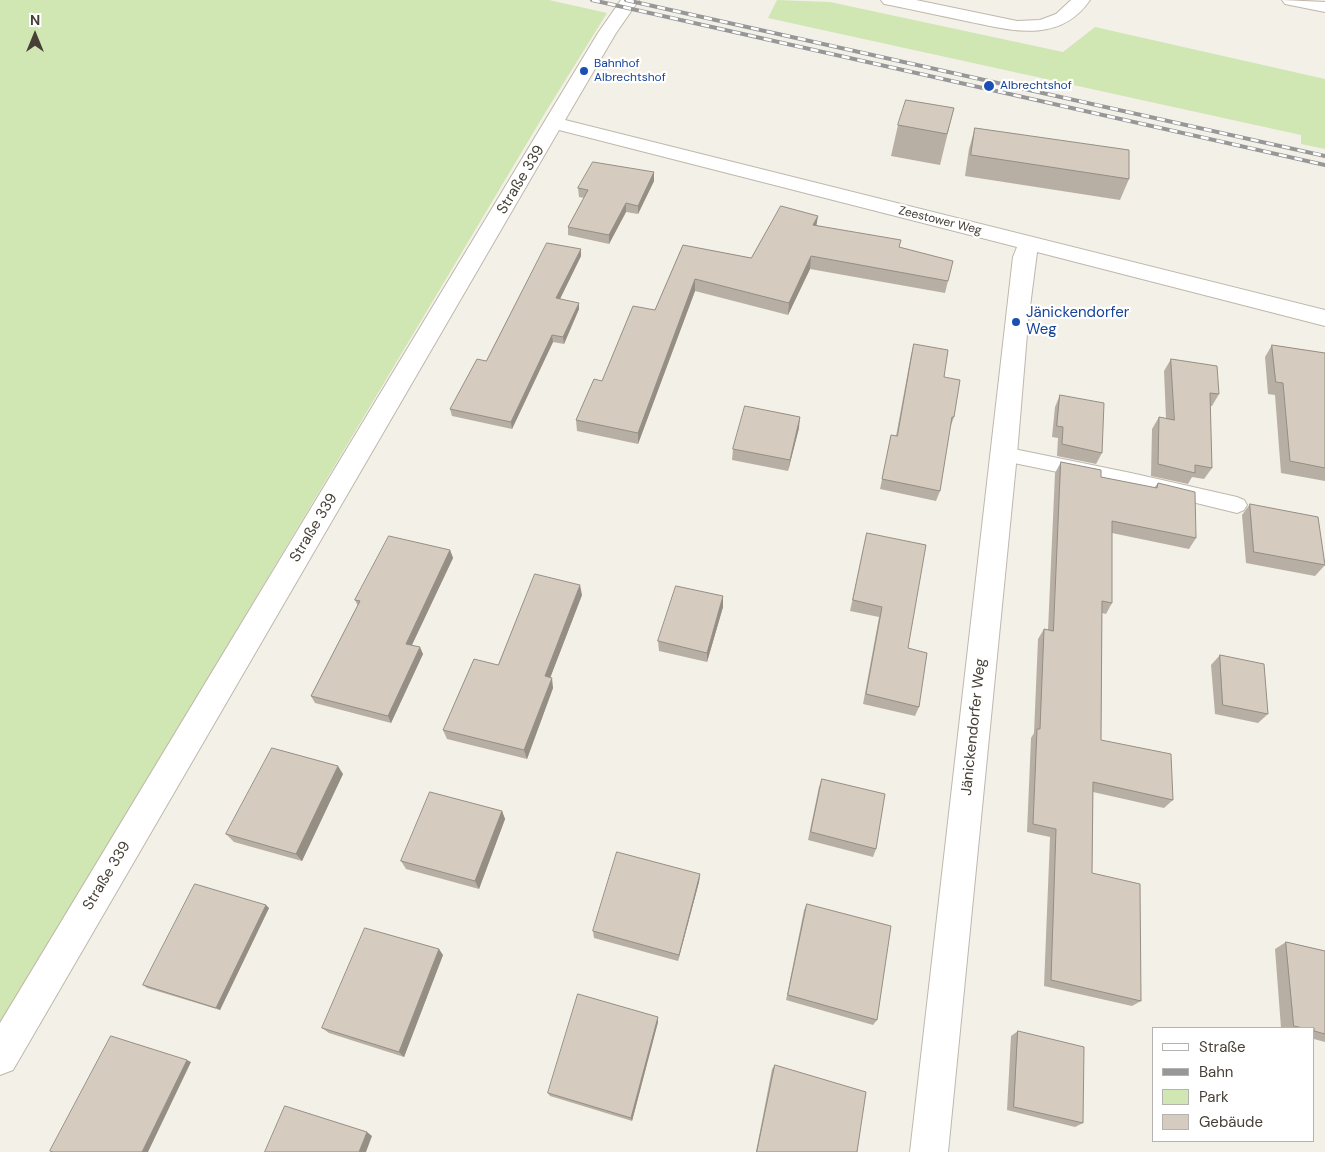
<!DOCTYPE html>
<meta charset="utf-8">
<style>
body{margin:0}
#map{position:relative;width:1325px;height:1152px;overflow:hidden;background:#f3f0e8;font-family:"DM Sans",sans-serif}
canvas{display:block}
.legend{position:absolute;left:1152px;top:1027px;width:162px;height:115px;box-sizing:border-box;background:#fff;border:1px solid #b5b3af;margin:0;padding:6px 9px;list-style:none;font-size:15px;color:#474037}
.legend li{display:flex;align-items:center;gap:10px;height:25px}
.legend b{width:25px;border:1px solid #b5b3af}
.north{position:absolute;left:10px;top:10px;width:50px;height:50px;-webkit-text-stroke:4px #fff;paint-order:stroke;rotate:0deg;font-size:14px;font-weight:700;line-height:20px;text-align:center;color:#474037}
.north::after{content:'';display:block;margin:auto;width:18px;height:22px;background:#474037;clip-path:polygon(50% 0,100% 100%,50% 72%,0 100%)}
</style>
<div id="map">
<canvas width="1325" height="1152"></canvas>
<ul class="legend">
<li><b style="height:6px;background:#fff"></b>Straße</li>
<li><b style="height:6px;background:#979797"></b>Bahn</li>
<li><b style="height:14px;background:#d0e6b3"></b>Park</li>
<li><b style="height:14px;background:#d5cbbe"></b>Gebäude</li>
</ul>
<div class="north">N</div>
</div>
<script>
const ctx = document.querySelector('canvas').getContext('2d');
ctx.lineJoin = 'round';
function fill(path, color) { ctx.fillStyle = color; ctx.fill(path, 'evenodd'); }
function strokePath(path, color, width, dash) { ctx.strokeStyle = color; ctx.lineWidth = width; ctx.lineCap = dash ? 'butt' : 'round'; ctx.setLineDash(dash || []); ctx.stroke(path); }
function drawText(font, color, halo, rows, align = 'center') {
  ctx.font = font + ' "DM Sans",sans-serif'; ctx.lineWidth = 4.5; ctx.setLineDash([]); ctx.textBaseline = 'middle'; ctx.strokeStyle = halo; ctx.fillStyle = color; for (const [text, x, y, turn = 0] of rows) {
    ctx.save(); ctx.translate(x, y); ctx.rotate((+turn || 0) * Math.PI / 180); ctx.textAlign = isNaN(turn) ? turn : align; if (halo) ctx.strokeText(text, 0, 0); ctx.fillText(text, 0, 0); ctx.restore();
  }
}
fill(new Path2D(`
 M0,0h549l58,13 -62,100 -417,699 -128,211z
 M777,0l53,2 233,50 32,-25 230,52v70l-24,-5v-9l-533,-117z`), '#d0e6b3');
const service = new Path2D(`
 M1004,447l127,26 106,24 7,3 3,5 -3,5 -7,3 -106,-26 -127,-26 -7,-2 -2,-5 2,-5z`);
const minor = new Path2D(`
 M621,0h18l-23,33 -51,87 760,190v16l-288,-74 -9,70 -11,132 -69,698h-38l103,-895 4,-10 -458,-117 -546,940 -13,5v-52l598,-990z`);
const tertiary = new Path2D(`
 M881,0h35l101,21 23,-1 16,-6 15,-14h19c-31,45 -80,30 -124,21 -25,-5 -51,-11 -76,-16l-6,-1z
 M1282,0l43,2v10l-40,-8z`);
strokePath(service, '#bfb7ab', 2);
strokePath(minor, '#bfb7ab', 2);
strokePath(tertiary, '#bfb7ab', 2);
fill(service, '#fff');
fill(minor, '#fff');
fill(tertiary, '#fff');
const rail = new Path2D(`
 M592,0l733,165
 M626,0l699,156`);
strokePath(rail, '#979797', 4);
strokePath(rail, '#fff', 2.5, [8]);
fill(new Path2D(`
 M954,108l-14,57 -49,-9 7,-31z
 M975,128l154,51 -9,21 -155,-24 4,-27z
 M654,172v9l-16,33 -12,-2 -17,32 -41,-9v-8l16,-29 -5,-1 -1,-9z
 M818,216l-2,9 83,22 49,34 -3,12 -135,-24 -22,46 -93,-24 -57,153 -61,-13 -1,-11 26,-39 53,-71 28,-65 68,13z
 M581,249v7l-21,43 19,10 -15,35 -11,-2 -41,87 -60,-13 -2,-7 36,-48z
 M914,344l30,33 10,40 -4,11 -10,63 -4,10 -56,-12 11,-54 5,1 15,-81z
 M1272,345l53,8v128l-44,-8 -6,-78 -7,-1 -3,-37z
 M1171,359l48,35 -7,12h-2l2,62 -8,11 -12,-2 -4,7 -37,-8 1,-47 7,-12 7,2 -2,-48z
 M1060,395l42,58 -6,11 -39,-8 1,-18 -6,-1 3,-30z
 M799,428l-11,43 -56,-11 1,-11z
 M1061,462l40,15 53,11 4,-5 38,55 -7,11 -77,-16v70l-6,11 -4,-1 -1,127 72,60 -9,8 -71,-16 -1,81 49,128 -9,5 -88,-20 6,-149 -23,-5 4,-94 3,-5 4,-94 6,-10 4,1 7,-157z
 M1250,504l75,61 -10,11 -69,-13 -4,-48z
 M867,533l41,115 11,59 -4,9 -52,-12 16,-87 -29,-6z
 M450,550l3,8 -41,87 11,9 -32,69 -76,-20 -4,-7 47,-90 -3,-6z
 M582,595l-32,83 3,10 -26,71 -80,-20 -4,-9 55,-65z
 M723,596v11l-16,55 -48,-11 -1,-10z
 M1220,655l48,59 -10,9 -43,-9 -4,-49z
 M343,774l-41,87 -68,-19 -8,-8z
 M822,779l54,70 -3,8 -65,-17 11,-53z
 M502,811l3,8 -26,70 -73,-20 -5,-8z
 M700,874l-1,8 -21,79 -84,-23 -1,-7z
 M807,904l70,116 -4,5 -87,-25 18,-90z
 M266,905l3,3 -49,102 -73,-22 -4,-3z
 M1286,942l39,9v91l-11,-3v-11h-33l-6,-79z
 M443,955l-39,102 -75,-24 -7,-5z
 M658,1022l-26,99 -82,-25 -2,-3z
 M1018,1031l65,92 -8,4 -68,-17 4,-74z
 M775,1065l82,87h-101l16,-83z`), '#b7afa3');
fill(new Path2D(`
 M654,172v9l-16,33v-8z
 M626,203v9l-17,32v-9z
 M818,216l-2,12 -3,-3z
 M581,249v7l-24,49 -1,-7z
 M811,256l-1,13 -22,46 1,-12z
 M695,279v12l-57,153v-11z
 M579,303v6l-15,35 -1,-7z
 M552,335l1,7 -41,87 -1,-7z
 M800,417l-1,11 -11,43 2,-11z
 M450,550l3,8 -44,93 -3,-7z
 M580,585l2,10 -35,91 -2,-10z
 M723,596v11l-16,55v-9z
 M420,647l3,7 -32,69 -3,-7z
 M552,678l1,10 -26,71 -3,-9z
 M338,766l5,8 -41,87 -6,-7z
 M502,811l3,8 -26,70 -4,-8z
 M700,874l-1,8 -21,79 1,-6z
 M266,905l3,3 -49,102 -4,-2z
 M439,949l4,6 -39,102 -5,-5z
 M658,1017v5l-26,99 -1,-3z
 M187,1060l4,2 -43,90h-6z
 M367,1132l5,4 -6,16h-7z`), '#958e85');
const building = new Path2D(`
 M906,100l48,8 -7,26 -49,-9z
 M975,128l154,22v29l-158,-24z
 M593,162l61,10 -16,34 -12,-3 -17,32 -41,-8 20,-37 -10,-2z
 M781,206l37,10 -5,9 88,15 -2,7 54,14 -5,20 -137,-25 -22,47 -94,-24 -57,154 -62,-13 18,-41 8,2 31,-75 22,4 28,-65 68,13z
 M547,243l34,6 -25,49 23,5 -16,34 -11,-2 -41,87 -61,-13 27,-50 9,2z
 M914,344l34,6 -4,27 16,3 -6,37h-2l-12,74 -58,-12 9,-44 6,1z
 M1272,345l53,8v115l-35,-7 -7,-78 -7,-1z
 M1171,359l46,7 2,28 -9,-1 2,75 -17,-3v8l-37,-9 1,-47 15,3z
 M1060,395l44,8 -2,50 -40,-9 1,-17 -6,-1z
 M745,406l55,11 -10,43 -57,-11z
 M1061,462l40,8v7l56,11 1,-5 37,9 1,46 -84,-17v82l-10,-2 -1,139 70,14 2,46 -80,-18 -1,91 48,11 1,117 -90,-21 5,-151 -23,-5 4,-95h3l4,-100 9,2z
 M1250,504l68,13 7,48 -71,-13z
 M867,533l59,12 -18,103 19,5 -8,54 -53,-13 16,-87 -29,-7z
 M389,536l61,14 -44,94 14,3 -32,69 -77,-20 49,-95 -5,-1z
 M535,574l45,11 -35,91 7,2 -28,72 -81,-20 31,-71 24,6z
 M676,586l47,10 -16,57 -49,-12z
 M1220,655l44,9 4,50 -45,-9z
 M272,748l66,18 -42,88 -70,-20z
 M822,779l63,15 -9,55 -65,-17z
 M430,792l72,19 -27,70 -74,-20z
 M617,852l83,22 -21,81 -86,-24z
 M195,884l71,21 -50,103 -73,-23z
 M807,904l84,22 -14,94 -89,-25z
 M365,928l74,21 -40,103 -77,-24z
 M1286,942l39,9v83l-11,-3v-3h-11l-9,-2z
 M578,994l80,23 -27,101 -83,-25z
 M1018,1031l66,16 -1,76 -69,-16z
 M111,1036l76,24 -45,92h-89l-3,-1z
 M775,1065l91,27 -9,60h-100z
 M285,1106l82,26 -8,20h-94z`);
fill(building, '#d5cbbe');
strokePath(building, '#958e85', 1);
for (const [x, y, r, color] of [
 [584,71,5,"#1a4fb4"],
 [989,86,6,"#1a4fb4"],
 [1016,322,5,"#1a4fb4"]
]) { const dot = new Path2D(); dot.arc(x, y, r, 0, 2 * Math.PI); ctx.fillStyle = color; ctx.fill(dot); strokePath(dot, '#fff', 2); }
drawText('12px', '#164399', '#fff', [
 ["Bahnhof",594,64],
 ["Albrechtshof",594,78],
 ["Albrechtshof",1000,86]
], 'left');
drawText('12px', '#474037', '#fff', [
 ["Zeestower Weg",940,221,14]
]);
drawText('15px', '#474037', '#fff', [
 ["Straße 339",521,180,-59],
 ["Straße 339",314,528,-59],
 ["Jänickendorfer Weg",974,727,-84],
 ["Straße 339",107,876,-59]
]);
drawText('15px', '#164399', '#fff', [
 ["Jänickendorfer",1026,313],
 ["Weg",1026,330]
], 'left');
</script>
